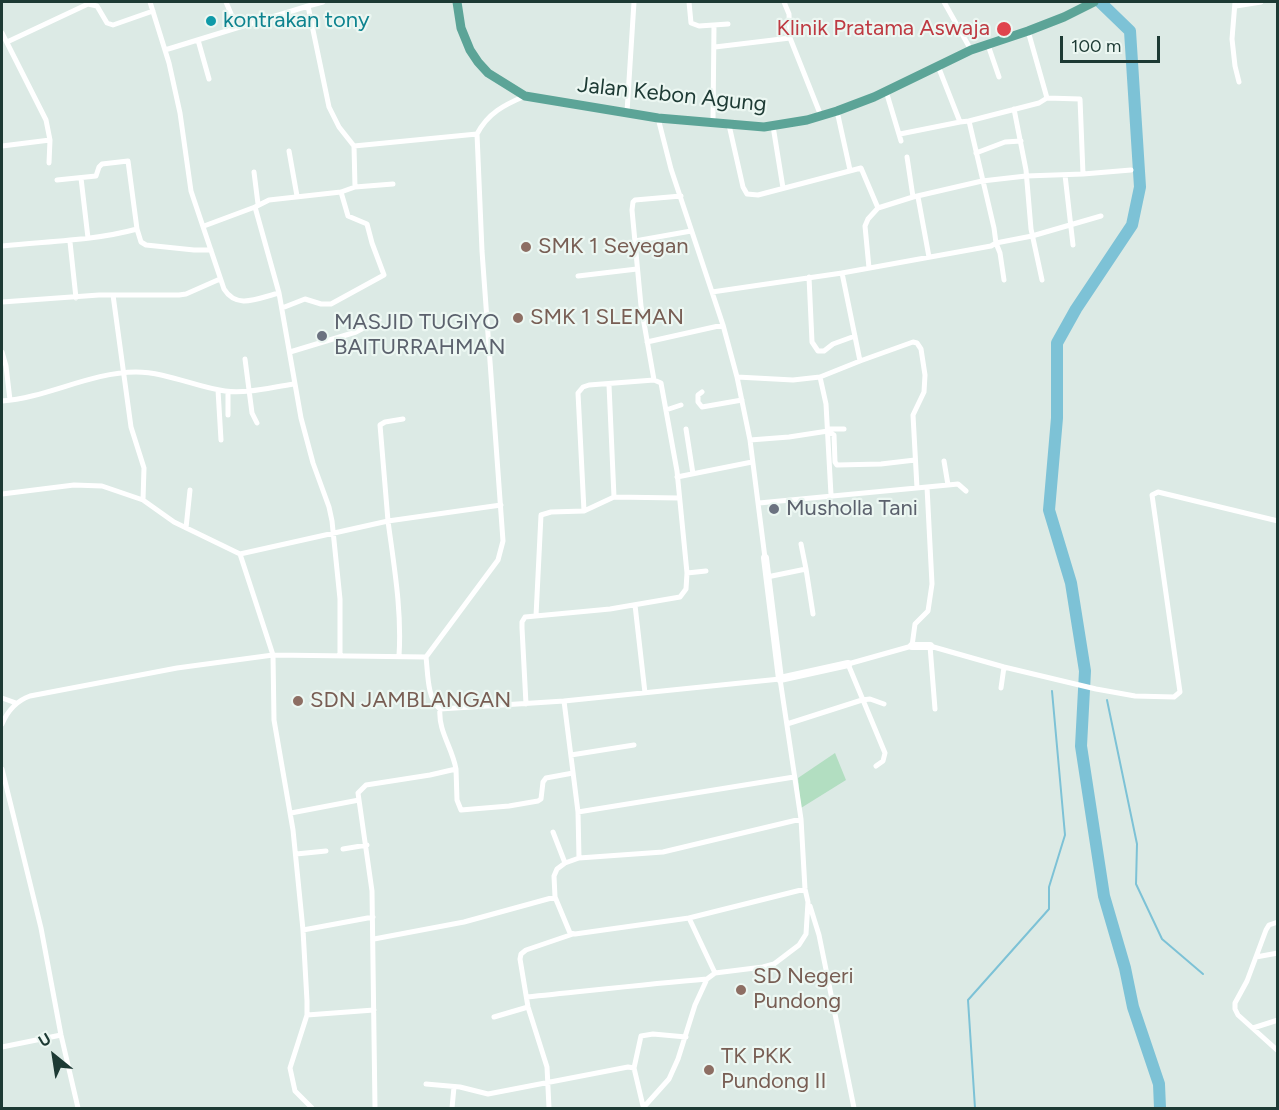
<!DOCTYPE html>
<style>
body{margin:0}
#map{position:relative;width:1279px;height:1110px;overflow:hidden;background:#dceae5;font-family:Figtree,sans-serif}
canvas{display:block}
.frame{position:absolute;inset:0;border:3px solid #1d3a34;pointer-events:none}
.north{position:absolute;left:24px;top:1026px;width:60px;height:60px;-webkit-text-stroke:4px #ecf7f2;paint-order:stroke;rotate:330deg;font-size:16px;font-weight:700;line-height:24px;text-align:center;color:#1d3a34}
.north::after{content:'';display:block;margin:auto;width:21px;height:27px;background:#1d3a34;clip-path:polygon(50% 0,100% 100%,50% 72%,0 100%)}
.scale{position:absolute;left:1060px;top:36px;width:100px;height:27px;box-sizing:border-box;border:3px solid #1d3a34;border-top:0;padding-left:8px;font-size:18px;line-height:21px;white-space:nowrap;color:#1d3a34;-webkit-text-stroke:4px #ecf7f2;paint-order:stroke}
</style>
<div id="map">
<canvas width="1279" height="1110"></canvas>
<div class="frame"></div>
<div class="north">U</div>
<div class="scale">100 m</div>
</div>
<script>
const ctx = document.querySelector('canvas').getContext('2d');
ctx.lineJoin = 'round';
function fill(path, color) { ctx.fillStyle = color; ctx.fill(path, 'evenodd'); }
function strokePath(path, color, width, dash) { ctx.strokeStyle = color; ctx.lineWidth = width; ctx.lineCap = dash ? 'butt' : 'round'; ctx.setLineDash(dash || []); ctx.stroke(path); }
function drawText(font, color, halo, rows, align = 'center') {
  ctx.font = font + ' Figtree,sans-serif'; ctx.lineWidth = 4.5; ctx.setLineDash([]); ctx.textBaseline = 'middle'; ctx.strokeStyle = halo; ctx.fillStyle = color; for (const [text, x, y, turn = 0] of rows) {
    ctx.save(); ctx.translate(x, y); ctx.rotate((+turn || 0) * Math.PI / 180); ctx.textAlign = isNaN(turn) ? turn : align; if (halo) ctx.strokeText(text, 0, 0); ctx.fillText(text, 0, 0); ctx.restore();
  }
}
fill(new Path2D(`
 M835,753l11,27 -45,28 -3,-30z`), '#b2dec1');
strokePath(new Path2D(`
 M1107,700l30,144 -1,40 26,55 41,35
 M975,1108l-7,-108 81,-91v-22l16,-52 -13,-144`), '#7dc2d6', 2);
strokePath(new Path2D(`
 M1100,2l30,29 10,156 -8,38 -56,84 -19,34v75l-8,92 22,73 14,88 -4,75 23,150 21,72 8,39 26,77 1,24`), '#7dc2d6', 12);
strokePath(new Path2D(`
 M150,2l19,61 11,50 11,78 33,98c13,21 34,9 55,4l22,125 12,45 16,44 3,14 8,78v56
 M226,2l11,26
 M323,2l-15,4 21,101 10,20 15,19
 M689,2l2,21 8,3 29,-2
 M784,2l5,12 1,24 31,78
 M944,2l27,48
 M1235,2l-3,37 3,27 4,16
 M1236,6l25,-4
 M2,33l44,87 4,20 -48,6
 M198,40l11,39
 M7,42l81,-38 9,2 10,17 6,2 40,-14
 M988,45l11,32
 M715,47l75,-9
 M165,50l143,-44
 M886,91l15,50
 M1014,109l12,61 5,59 11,51
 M837,111l13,59
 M627,112l7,-110
 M658,118l13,51 52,156 14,52 13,63 15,118
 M969,121l70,-18 8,-5 -19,-67
 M713,122l1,-97
 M729,125l14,62 4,7 11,1 103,-27 17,40
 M773,126l10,62
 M900,134l60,-12
 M289,151l8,45
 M976,153l29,-11 16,-1
 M907,157l6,40
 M49,163l1,-23
 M254,172l4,32
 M1083,174l48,-4
 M1065,175l8,70
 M81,178l7,60
 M355,187l38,-3
 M918,197l11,60
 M204,226l51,-19
 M137,229l4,13 5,3 48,5h17
 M635,241l56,-10
 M70,242l6,56
 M2,246c45,-5 91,-5 135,-17l-9,-68 -26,3 -3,3 -3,9 -39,4
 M869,268l-4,-42 3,-7 10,-11 35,-11 69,-16 44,-5 57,-2 -3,-75 -33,-1
 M842,273l18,88
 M578,276l59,-7
 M809,277l3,65 6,9h6l9,-7 22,-8
 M1004,280l-4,-27 -4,-10 36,-7 69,-20
 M712,292l130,-19 149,-27 5,-3 -2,-15 -25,-107 -9,1 -22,-56
 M279,293l-24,-86 14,-7 72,-8 14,-5 -1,-41 123,-12
 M113,295l18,132 13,41 -1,32
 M2,302l97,-7h80l7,-1 34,-15
 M282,308l23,-9 16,5h10l53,-29 -12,-32 -5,-19 -19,-8 -7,-24
 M647,342l76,-17
 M2,352l4,14 4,34
 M290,352l66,-20 23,-12
 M245,359l7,54 5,10
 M737,377l56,3 27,-3 40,-16 53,-19 4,1 4,6 4,26 -1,17 -11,23 4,73
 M820,377l6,27 5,91
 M609,385l5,112
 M218,390l3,50
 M702,392l-4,3v7l4,5 40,-7
 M2,401c44,-3 89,-29 134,-29 30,0 60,15 89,19 22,3 47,-4 69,-7
 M666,410l15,-5
 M228,415v-23
 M403,419l-18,3 -5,3 8,96 113,-16
 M686,429l7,45
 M828,429h16
 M750,440l39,-3 39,-6 6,4 1,27 2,3 44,-1 34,-4
 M944,461l4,24
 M677,477l75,-15
 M2,494l72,-9 28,1 41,14 31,22 66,32 148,-33c6,45 14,90 11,135
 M759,503l189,-18 10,-1 8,7
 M584,511l30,-14 65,1
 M186,528l4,-38
 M240,554l33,101 1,65 19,110 10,100 4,71v14l-17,53 5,23 17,17
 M806,569l7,45
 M687,573l19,-2
 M767,577l39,-8 -5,-25
 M635,605l10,88
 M536,616l5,-101 10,-3 33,-1 -6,-118 5,-6 6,-2 65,-5
 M426,657l72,-97 5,-19 -21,-290 -5,-117c11,-21 27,-29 48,-38
 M1001,688l3,-21
 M2,698l14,5
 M564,701l14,111 1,46
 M526,704l-4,-76v-6l3,-5 85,-8 70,-12 6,-8 1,-16 -10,-102 -16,-88 -7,-3 -13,-74 -9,-96 1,-8 2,-2 46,-4
 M935,709l-5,-63 74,21 92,22 39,7 39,1 6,-5 -28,-197 6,-3 120,29
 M2,724c6,-14 14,-23 28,-28l147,-28 96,-13 153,2c2,16 1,42 14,52l124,-8 216,-22 21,140 4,70 3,13 -2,32 -7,11 -25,19 -11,3 -48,6 -8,6 -12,26 -17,54 -9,20 -26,29
 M787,724l75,-24 8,-1 14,5
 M571,755l63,-10
 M876,766l7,-5 2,-8 -37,-89 64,-18 3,-22 13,-13 4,-27 -5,-97
 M2,769l39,159 20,107 17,73
 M456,769l1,31 4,10 48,-4 29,-5 3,-2 2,-17 3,-4 27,-5
 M578,812l216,-35
 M291,813l68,-13
 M553,832l12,31
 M343,849l24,-4
 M296,854l30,-3
 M810,906l9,29 35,173
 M689,918l116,-29
 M1278,922l-9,3 -3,5 -19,51 -12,22v6l3,6 40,36
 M303,930l70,-13
 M374,939l90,-17 91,-25
 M1256,957l22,-4
 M715,973l-26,-55 -114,16 -5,-1 -15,-36 -1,-21 3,-7 8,-6 14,-5 84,-6 138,-33
 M527,997c60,-6 120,-13 180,-18
 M307,1015l67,-5
 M494,1017l34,-10
 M1253,1028l25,-8
 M2,1047l59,-12
 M426,1084l34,3 28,7 140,-27 6,1
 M643,1106l-9,-38 7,-32 12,-2 33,3
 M375,1108l-3,-217 -14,-98 8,-8 64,-10 26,-6c-4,-22 -18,-38 -16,-60
 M452,1108l2,-21
 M549,1108l-2,-41 -19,-60 -8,-48 1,-5 5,-4 47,-16`), '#fff', 5);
strokePath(new Path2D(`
 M765,558l15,121 68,-15
 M912,646h18`), '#fff', 8);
strokePath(new Path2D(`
 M457,2l4,26 9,22 8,12 10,11 37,23 133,22 106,9 43,-7 30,-9 37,-14 97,-47 57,-19 36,-14 30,-15`), '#5ca497', 9);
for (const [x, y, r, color] of [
 [211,21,6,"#0f9aa8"],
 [1004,29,8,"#e0444e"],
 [526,247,6,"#8d6e63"],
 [518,318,6,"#8d6e63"],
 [322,336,6,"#6b7280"],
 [774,509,6,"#6b7280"],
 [298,701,6,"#8d6e63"],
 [741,990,6,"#8d6e63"],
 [709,1070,6,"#8d6e63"]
]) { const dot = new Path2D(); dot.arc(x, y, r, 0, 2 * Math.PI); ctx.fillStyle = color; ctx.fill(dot); strokePath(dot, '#ecf7f2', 2); }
drawText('22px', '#0d838f', '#ecf7f2', [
 ["kontrakan tony",223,21]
], 'left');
drawText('22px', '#be3a42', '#ecf7f2', [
 ["Klinik Pratama Aswaja",990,29]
], 'right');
drawText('22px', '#1d3a34', '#ecf7f2', [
 ["Jalan Kebon Agung",672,95,6]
]);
drawText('22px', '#785e54', '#ecf7f2', [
 ["SMK 1 Seyegan",538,247],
 ["SMK 1 SLEMAN",530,318],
 ["SDN JAMBLANGAN",310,701],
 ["SD Negeri",753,977],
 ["Pundong",753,1002],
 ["TK PKK",721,1057],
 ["Pundong II",721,1082]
], 'left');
drawText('22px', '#5b616d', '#ecf7f2', [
 ["MASJID TUGIYO",334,323],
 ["BAITURRAHMAN",334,348],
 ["Musholla Tani",786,509]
], 'left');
</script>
